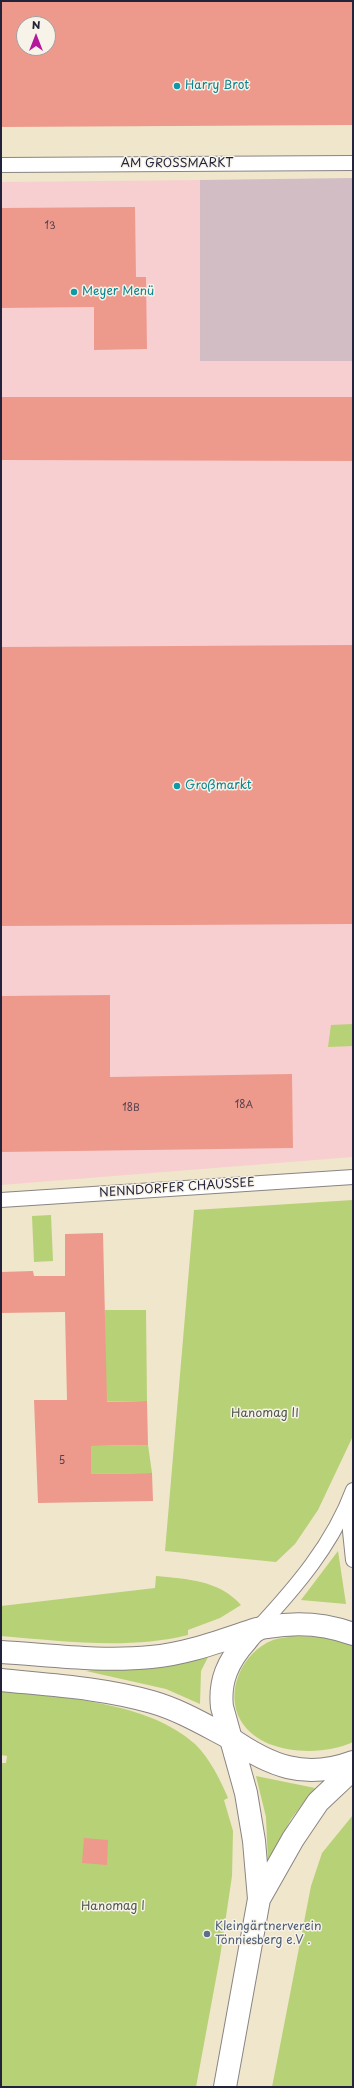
<!DOCTYPE html>
<meta charset="utf-8">
<style>
body{margin:0}
#map{position:relative;width:354px;height:2088px;overflow:hidden;background:#f0e6cb;font-family:"Playpen Sans",sans-serif}
canvas{display:block}
.frame{position:absolute;inset:0;border:2px solid #22223b;pointer-events:none}
.north{position:absolute;left:16px;top:16px;width:40px;height:40px;box-sizing:border-box;background:#f7f3e8;border:1px solid #a29fa3;border-radius:50%;rotate:0deg;font-size:11px;font-weight:700;line-height:16px;text-align:center;color:#22223b}
.north::after{content:'';display:block;margin:auto;width:14px;height:18px;background:#b5179e;clip-path:polygon(50% 0,100% 100%,50% 72%,0 100%)}
</style>
<div id="map">
<canvas width="354" height="2088"></canvas>
<div class="frame"></div>
<div class="north">N</div>
</div>
<script>
const ctx = document.querySelector('canvas').getContext('2d');
ctx.lineJoin = 'round';
function fill(path, color) { ctx.fillStyle = color; ctx.fill(path, 'evenodd'); }
function strokePath(path, color, width, dash) { ctx.strokeStyle = color; ctx.lineWidth = width; ctx.lineCap = dash ? 'butt' : 'round'; ctx.setLineDash(dash || []); ctx.stroke(path); }
function drawText(font, color, halo, rows, align = 'center') {
  ctx.font = font + ' "Playpen Sans",sans-serif'; ctx.lineWidth = 3; ctx.setLineDash([]); ctx.textBaseline = 'middle'; ctx.strokeStyle = halo; ctx.fillStyle = color; for (const [text, x, y, turn = 0] of rows) {
    ctx.save(); ctx.translate(x, y); ctx.rotate((+turn || 0) * Math.PI / 180); ctx.textAlign = isNaN(turn) ? turn : align; if (halo) ctx.strokeText(text, 0, 0); ctx.fillText(text, 0, 0); ctx.restore();
  }
}
fill(new Path2D(`
 M200,180v181h153v796l-352,28v-1003z`), '#f7cfd0');
fill(new Path2D(`
 M353,178v183h-153v-181z`), '#d2bdc5');
fill(new Path2D(`
 M353,1024v22l-25,1 3,-22z
 M353,1200v236l-35,74 -23,34 -19,18 -111,-11 29,-341z
 M51,1215l2,46 -19,1 -2,-46z
 M105,1310h41l1,91 -59,1z
 M148,1445l4,28 -61,1v-28z
 M338,1551l8,53 -45,-4z
 M156,1576c31,3 63,4 85,29l-21,13 -32,12v5c-61,15 -125,6 -187,1v-30l154,-18z
 M291,1636l36,1 26,9v96c-31,15 -92,13 -112,-21 -17,-29 1,-69 32,-81 6,-2 12,-2 18,-4z
 M209,1655l-8,16 -1,33 -34,-15 -80,-18z
 M1,1691c60,6 148,11 194,53 15,15 25,35 33,54l-4,2 9,31 -1,45 -12,81 -24,130h-195v-324h5l1,-7 -6,-1z
 M256,1776l59,12 -24,31 -23,44 -2,-46z
 M353,1815v272h-81l39,-201 11,-33z`), '#b7d177');
fill(new Path2D(`
 M1,1h352v124l-352,2zM24,24h24v24h-24z
 M135,207l1,70h10l1,72 -53,1v-43l-93,1v-100z
 M1,397h352v64l-352,-1z
 M353,645v279l-352,2v-279z
 M110,995v82l182,-3 1,74 -292,4v-156z
 M103,1233l4,169 40,-1 1,44 -57,1v28l61,-1 1,28 -115,2 -4,-103h33l-2,-88 -64,1v-41l32,-1 1,5h31v-42z
 M84,1838l24,2 -1,25 -25,-2z`), '#ed9a8c');
const street = new Path2D(`
 M1,165l352,-2
 M1,1200l352,-23
 M350,1503v28l3,29
 M257,1629c39,-42 76,-85 96,-139`);
const primary = new Path2D(`
 M230,1738c40,28 75,42 123,24
 M259,1899l34,-60 25,-37 35,-33
 M225,2087l34,-188 -5,-58 -8,-48 -24,-86c-3,-26 6,-46 24,-66 3,-4 7,-9 11,-11 2,-2 8,-3 11,-3 28,-5 58,-3 85,7`);
const highway = new Path2D(`
 M1,1652c50,3 100,10 150,5 36,-3 72,-17 106,-28
 M1,1680c50,5 103,8 151,22 28,8 53,23 78,36`);
strokePath(street, '#898483', 16);
strokePath(primary, '#898483', 24);
strokePath(highway, '#898483', 24);
strokePath(street, '#fff', 14);
strokePath(primary, '#fff', 22);
strokePath(highway, '#fff', 22);
for (const [x, y, r, color] of [
 [177,86,4,"#0f9aa8"],
 [74,292,4,"#0f9aa8"],
 [177,786,4,"#0f9aa8"],
 [207,1934,4,"#5c6f8a"]
]) { const dot = new Path2D(); dot.arc(x, y, r, 0, 2 * Math.PI); ctx.fillStyle = color; ctx.fill(dot); strokePath(dot, '#f7f3e8', 1.5); }
drawText('10px', '#55404f', null, [
 ["13",50,226],
 ["18A",244,1105],
 ["18B",131,1108],
 ["5",62,1461]
]);
drawText('12px', '#0d838f', '#f7f3e8', [
 ["Harry Brot",185,86],
 ["Meyer Menü",82,292],
 ["Großmarkt",185,786]
], 'left');
drawText('12px', '#22223b', '#f7f3e8', [
 ["AM GROSSMARKT",177,164],
 ["NENNDORFER CHAUSSEE",177,1188,-4]
]);
drawText('12px', '#4f574d', '#f7f3e8', [
 ["Hanomag II",265,1414],
 ["Hanomag I",113,1907]
]);
drawText('12px', '#4e5e75', '#f7f3e8', [
 ["Kleingärtnerverein",215,1927],
 ["Tönniesberg e.V .",215,1941]
], 'left');
</script>
